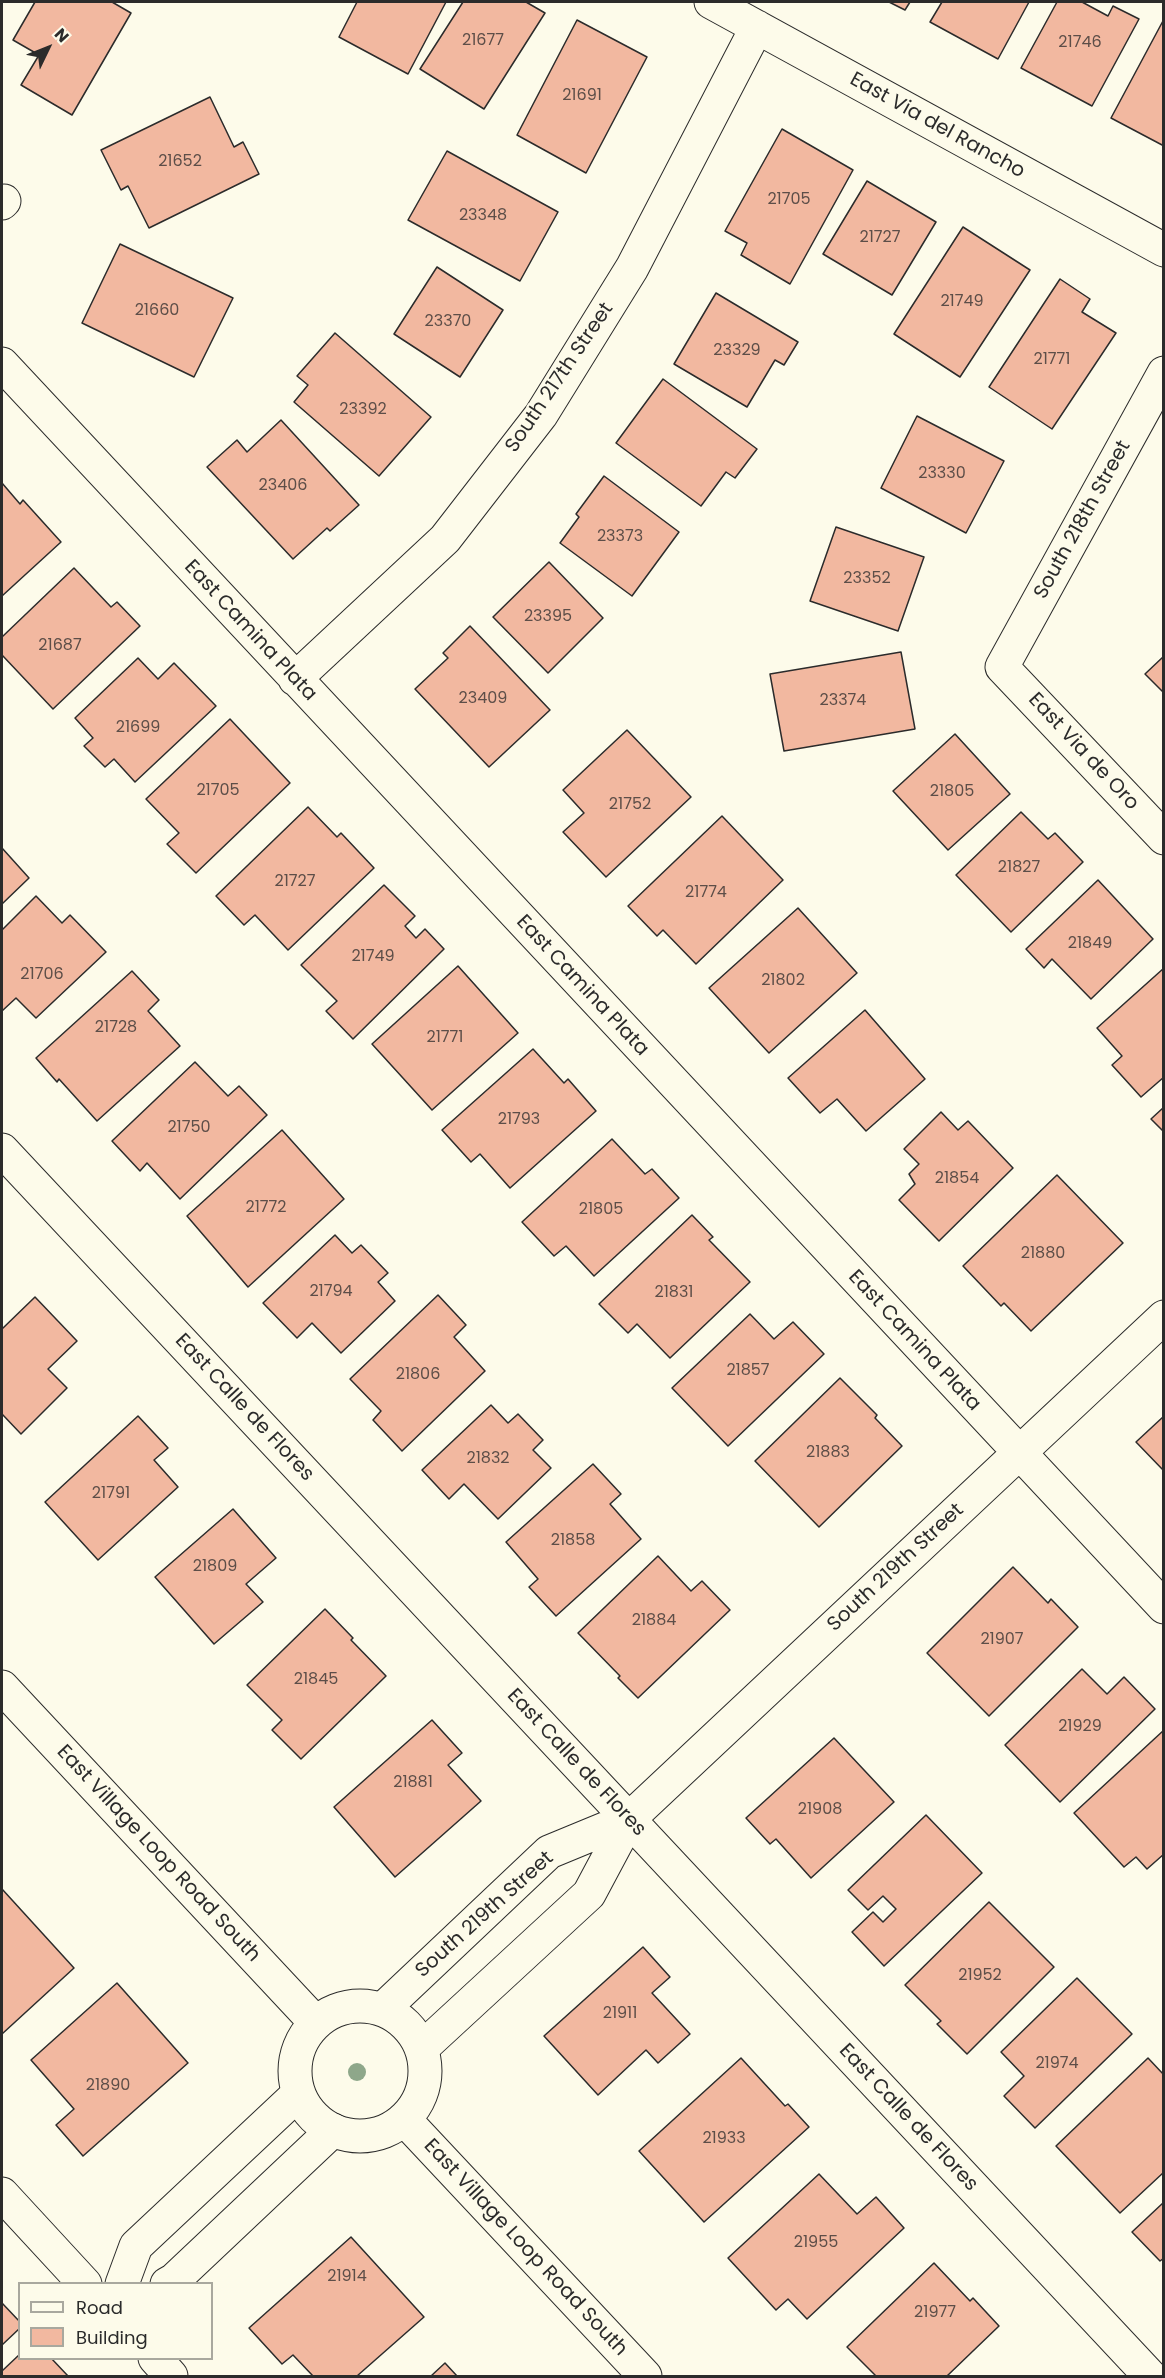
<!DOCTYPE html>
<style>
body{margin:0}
#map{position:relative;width:1165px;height:2378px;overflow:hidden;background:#fdfbea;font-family:Poppins,sans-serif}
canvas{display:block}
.frame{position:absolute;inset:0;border:3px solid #2b2b2b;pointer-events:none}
.legend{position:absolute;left:18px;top:2282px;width:195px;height:78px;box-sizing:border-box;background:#fdfbea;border:2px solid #a9a89e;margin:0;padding:8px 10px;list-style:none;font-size:18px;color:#2b2b2b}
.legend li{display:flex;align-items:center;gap:12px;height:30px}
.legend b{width:30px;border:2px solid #a9a89e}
.north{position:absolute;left:18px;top:18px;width:60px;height:60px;-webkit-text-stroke:4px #fdfbea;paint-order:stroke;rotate:47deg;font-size:16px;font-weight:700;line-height:24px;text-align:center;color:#2b2b2b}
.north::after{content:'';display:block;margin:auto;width:21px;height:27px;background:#2b2b2b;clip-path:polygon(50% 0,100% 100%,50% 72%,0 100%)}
</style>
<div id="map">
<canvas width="1165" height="2378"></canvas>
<div class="frame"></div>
<ul class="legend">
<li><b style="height:8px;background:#fdfbea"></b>Road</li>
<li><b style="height:16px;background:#f2b8a0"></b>Building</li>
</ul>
<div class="north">N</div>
</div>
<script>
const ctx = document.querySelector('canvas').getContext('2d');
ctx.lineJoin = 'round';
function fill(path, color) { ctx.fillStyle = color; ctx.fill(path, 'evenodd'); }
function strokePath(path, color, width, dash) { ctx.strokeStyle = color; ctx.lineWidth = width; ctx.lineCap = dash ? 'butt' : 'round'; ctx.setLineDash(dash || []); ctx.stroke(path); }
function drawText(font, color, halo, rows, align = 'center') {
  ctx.font = font + ' Poppins,sans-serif'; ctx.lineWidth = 4.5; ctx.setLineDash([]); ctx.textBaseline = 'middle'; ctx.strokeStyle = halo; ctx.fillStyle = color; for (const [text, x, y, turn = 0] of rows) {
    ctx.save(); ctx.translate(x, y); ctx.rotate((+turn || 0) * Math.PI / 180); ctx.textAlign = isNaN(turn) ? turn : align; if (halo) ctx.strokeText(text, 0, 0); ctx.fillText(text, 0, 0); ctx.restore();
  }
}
const building = new Path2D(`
 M35,2h77l19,11 -59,102 -51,-30 18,-30 -26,-15z
 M357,2h89l-38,72 -69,-37z
 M463,2h63l19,11 -61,96 -64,-40z
 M889,2h21l-5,8z
 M942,2h87l-31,57 -68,-37z
 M1057,2h25l26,14 5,-10 26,13 -47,87 -71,-38z
 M1164,19v127l-53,-28z
 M577,20l70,37 -61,116 -69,-38z
 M210,97l24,50 9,-5 16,32 -110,54 -21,-42 -7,4 -20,-40z
 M782,129l71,41 -63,114 -49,-29 6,-12 -22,-12z
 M447,151l111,61 -38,69 -112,-61z
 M867,181l69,41 -44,73 -69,-41z
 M963,227l67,43 -70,107 -66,-43z
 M120,244l113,54 -39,79 -112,-54z
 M437,267l66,43 -43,67 -66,-43z
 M1060,279l30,20 -8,13 34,21 -64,96 -63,-42z
 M716,293l82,49 -14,23 -9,-5 -28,47 -73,-43z
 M335,333l96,84 -52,59 -85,-74 14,-17 -11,-9z
 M663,379l94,70 -22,29 -9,-6 -25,34 -85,-63z
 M917,416l87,45 -38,72 -85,-45z
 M281,420l78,85 -29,26 -3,-3 -34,31 -86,-92 30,-27 10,12z
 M604,476l75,56 -47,64 -72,-53 19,-26 -3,-3z
 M2,483l18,21 3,-4 38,42 -59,54z
 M836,527l88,30 -26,74 -88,-30z
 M549,562l54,56 -55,55 -55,-56z
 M74,568l37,39 6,-5 23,24 -87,83 -51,-54v-18z
 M470,626l80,84 -61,57 -74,-78 33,-31 -5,-5z
 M901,652l14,77 -131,22 -14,-77z
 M1164,656v37l-19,-19z
 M138,658l20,21 16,-16 42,43 -81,76 -21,-23 -9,8 -21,-21 9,-8 -18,-20z
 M230,719l60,64 -94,90 -29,-29 12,-11 -33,-34z
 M627,730l64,67 -85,80 -43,-45 21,-19 -21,-23z
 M955,734l55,60 -62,56 -55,-59z
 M308,807l29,30 4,-4 33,35 -86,82 -33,-35 -11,10 -28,-29z
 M1021,812l27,27 7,-6 28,29 -72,70 -55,-57z
 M722,816l61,64 -87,84 -33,-34 -6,6 -29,-30z
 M2,848l27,30 -27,26z
 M1098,880l55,59 -62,60 -39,-40 -8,9 -18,-19z
 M384,885l31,31 -10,10 11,12 9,-9 19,20 -91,90 -27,-28 11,-10 -36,-36z
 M36,896l26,27 8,-8 36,37 -70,66 -20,-20 -14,13v-81z
 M798,908l59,65 -88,80 -60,-65z
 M458,966l60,67 -86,77 -60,-66z
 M1164,968v109l-23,20 -29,-32 10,-9 -25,-28z
 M132,971l27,29 -11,11 32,35 -83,75 -38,-42 -2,3 -21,-24z
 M865,1010l60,69 -59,52 -29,-32 -17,14 -32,-35z
 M533,1049l31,34 4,-4 28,32 -86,77 -30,-34 -9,8 -29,-32z
 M195,1062l33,34 11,-10 28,29 -87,84 -33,-36 -7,8 -28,-30z
 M1164,1107v25l-13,-13z
 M941,1112l17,18 10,-9 45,47 -74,73 -40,-41 16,-16 -6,-10 10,-10 -15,-15z
 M282,1130l62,69 -96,88 -61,-71z
 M612,1139l33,35 7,-5 27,29 -85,78 -28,-30 -12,10 -32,-34z
 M1057,1175l66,68 -92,88 -27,-28 -3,3 -38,-40z
 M692,1215l21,22 -4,3 41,42 -80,76 -33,-34 -9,9 -29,-29z
 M335,1235l17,18 9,-8 27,28 -10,9 17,19 -54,52 -29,-30 -15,15 -34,-35z
 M438,1295l28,30 -12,12 31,34 -83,80 -29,-31 8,-9 -31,-32z
 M35,1297l42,44 -29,28 19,19 -46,46 -19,-20v-85z
 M750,1314l24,25 19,-17 31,32 -96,92 -56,-58z
 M840,1378l37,37 -2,3 27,28 -83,81 -64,-66z
 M491,1405l17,18 10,-9 25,26 -10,10 18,18 -53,51 -34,-35 -15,15 -27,-29z
 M138,1416l30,32 -14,12 24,27 -80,73 -53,-58z
 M1164,1416v55l-28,-29z
 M593,1464l28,30 -11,10 31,35 -85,77 -27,-29 9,-8 -32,-37z
 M233,1509l43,49 -30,26 17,18 -49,42 -59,-67z
 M658,1556l33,35 11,-10 28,29 -92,88 -20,-20 2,-2 -42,-43z
 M1013,1567l35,36 3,-4 27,28 -89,89 -62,-63z
 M325,1609l28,29 -2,2 35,36 -85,83 -29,-29 10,-10 -35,-35z
 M1082,1669l25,25 17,-17 31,32 -95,93 -55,-57z
 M432,1720l30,33 -14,12 33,36 -86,76 -61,-70z
 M1164,1730v124l-17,15 -11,-12 -12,10 -50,-54z
 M834,1738l60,64 -83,76 -35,-39 -6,5 -24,-26z
 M926,1815l56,58 -98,93 -32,-34 21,-20 10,10 13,-13 -13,-13 -15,14 -20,-20z
 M2,1889l72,79 -72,66z
 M989,1902l65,65 -87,87 -30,-30 4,-3 -36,-36z
 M643,1947l27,30 -18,16 38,41 -32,29 -12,-13 -48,45 -54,-59z
 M1077,1978l55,56 -97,94 -31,-32 20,-20 -23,-24z
 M117,1983l71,80 -105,93 -27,-31 18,-16 -43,-49z
 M741,2058l44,48 3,-2 21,23 -105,95 -65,-71z
 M1148,2058l16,17v97l-44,41 -64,-67z
 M819,2174l38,40 19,-17 28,31 -97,91 -19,-20 -12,11 -48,-52z
 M1164,2202v56l-4,3 -28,-29z
 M351,2237l73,80 -67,59h-44l-20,-21 -11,9 -33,-36z
 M934,2263l36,38 3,-3 26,28 -52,50h-71l-29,-29z
 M2,2303l18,19v6l-18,17z
 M20,2354v4h31l17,18h-66v-5z
 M445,2363l12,13h-26z`);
fill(building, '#f2b8a0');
strokePath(building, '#2b2b2b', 1.5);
const street = new Path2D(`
 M711,2l453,248
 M2,203l2,-2
 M2,364l1162,1243
 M1164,373l-162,294 162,171
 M295,679l150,-140 96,-124 91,-147 125,-241
 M2,1150l1148,1226
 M383,2009l166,-157 80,-33
 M422,2048l167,-154 40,-75 535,-502
 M2,2194l83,90
 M122,2284l14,-38 162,-152
 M167,2284l7,-4 159,-150
 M155,2358l16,18`);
const secondary = new Path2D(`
 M2,1687l313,335
 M295 2071a65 65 0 1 1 130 0a65 65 0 1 1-130 0Z
 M405,2120l240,256`);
strokePath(street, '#2b2b2b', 35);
strokePath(secondary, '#2b2b2b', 35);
strokePath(street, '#fdfbea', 33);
strokePath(secondary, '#fdfbea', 33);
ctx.fillStyle = '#8ea78a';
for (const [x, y] of [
 [357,2072]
]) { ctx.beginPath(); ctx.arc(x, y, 9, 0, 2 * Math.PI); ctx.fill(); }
drawText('16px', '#5d4e48', null, [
 ["21677",483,41],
 ["21746",1080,43],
 ["21691",582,96],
 ["21652",180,162],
 ["21705",789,200],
 ["23348",483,216],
 ["21727",880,238],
 ["21749",962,302],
 ["21660",157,311],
 ["23370",448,322],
 ["23329",737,351],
 ["21771",1052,360],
 ["23392",363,410],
 ["23330",942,474],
 ["23406",283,486],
 ["23373",620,537],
 ["23352",867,579],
 ["23395",548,617],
 ["21687",60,646],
 ["23409",483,699],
 ["23374",843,701],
 ["21699",138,728],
 ["21705",218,791],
 ["21805",952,792],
 ["21752",630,805],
 ["21827",1019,868],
 ["21727",295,882],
 ["21774",706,893],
 ["21849",1090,944],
 ["21749",373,957],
 ["21706",42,975],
 ["21802",783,981],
 ["21728",116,1028],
 ["21771",445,1038],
 ["21793",519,1120],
 ["21750",189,1128],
 ["21854",957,1179],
 ["21772",266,1208],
 ["21805",601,1210],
 ["21880",1043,1254],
 ["21794",331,1292],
 ["21831",674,1293],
 ["21857",748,1371],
 ["21806",418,1375],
 ["21883",828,1453],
 ["21832",488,1459],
 ["21791",111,1494],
 ["21858",573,1541],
 ["21809",215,1567],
 ["21884",654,1621],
 ["21907",1002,1640],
 ["21845",316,1680],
 ["21929",1080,1727],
 ["21881",413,1783],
 ["21908",820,1810],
 ["21952",980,1976],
 ["21911",620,2014],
 ["21974",1057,2064],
 ["21890",108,2086],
 ["21933",724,2139],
 ["21955",816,2243],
 ["21914",347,2277],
 ["21977",935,2313]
]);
drawText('20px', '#2b2b2b', '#fdfbea', [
 ["East Via del Rancho",937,126,29],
 ["South 217th Street",560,378,-56],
 ["South 218th Street",1083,520,-61],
 ["East Camina Plata",250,631,47],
 ["East Via de Oro",1083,752,47],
 ["East Camina Plata",582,986,47],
 ["East Camina Plata",914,1341,47],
 ["East Calle de Flores",244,1408,47],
 ["South 219th Street",896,1568,-43],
 ["East Calle de Flores",576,1763,47],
 ["East Village Loop Road South",158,1854,47],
 ["South 219th Street",485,1915,-42],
 ["East Calle de Flores",908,2118,47],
 ["East Village Loop Road South",525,2248,47]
]);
</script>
